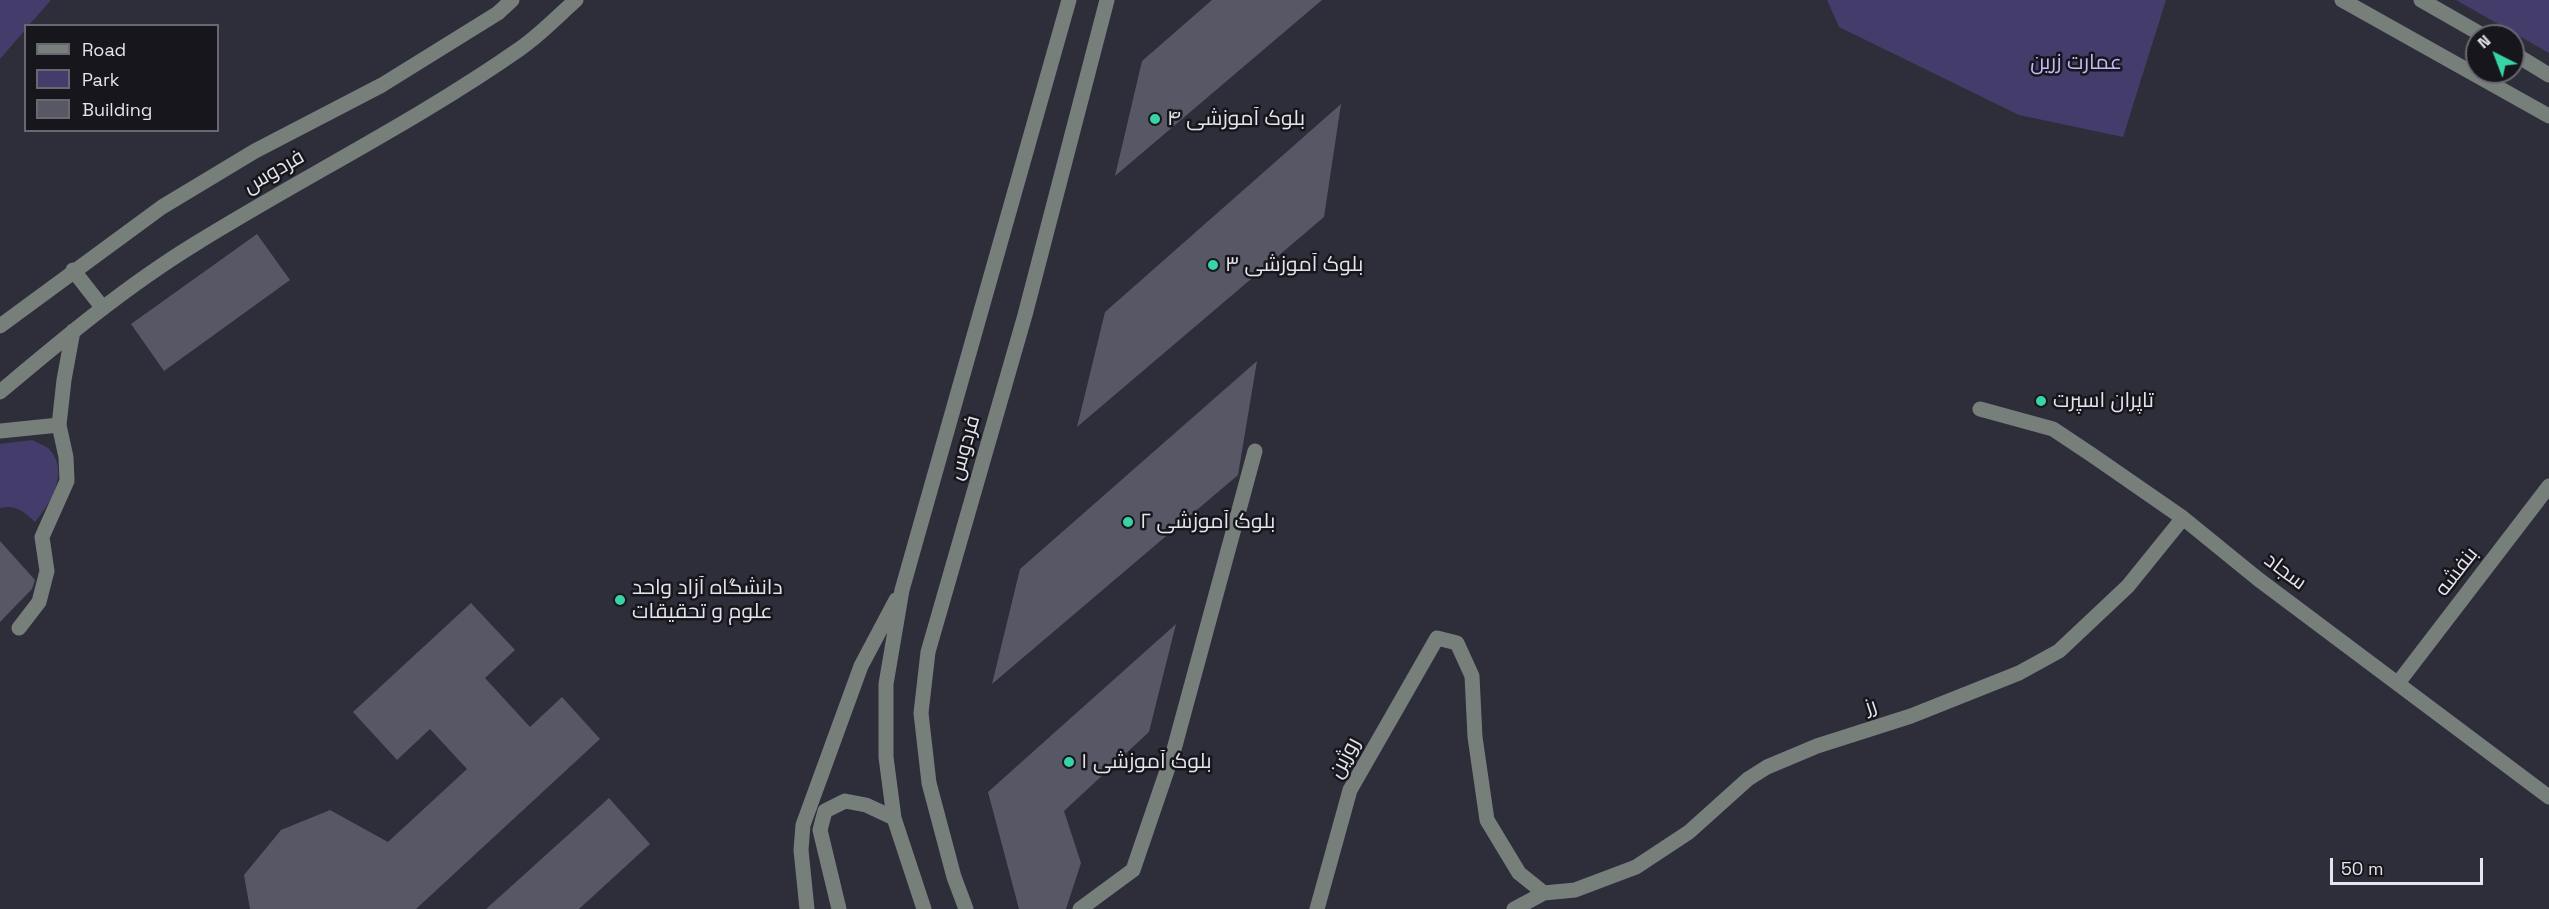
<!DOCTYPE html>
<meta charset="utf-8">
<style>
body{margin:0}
#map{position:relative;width:2549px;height:909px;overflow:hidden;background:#2e2d3a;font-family:"Space Grotesk",sans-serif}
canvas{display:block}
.legend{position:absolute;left:24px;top:24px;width:195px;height:108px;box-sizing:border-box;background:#16161c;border:2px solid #686870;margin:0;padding:8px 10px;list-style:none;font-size:18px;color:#e4e4ed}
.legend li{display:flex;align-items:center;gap:12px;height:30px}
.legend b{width:30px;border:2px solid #686870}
.north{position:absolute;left:2465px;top:24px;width:60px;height:60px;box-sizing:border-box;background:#16161c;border:2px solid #686870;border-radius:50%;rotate:318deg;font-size:16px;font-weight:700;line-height:24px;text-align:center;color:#e4e4ed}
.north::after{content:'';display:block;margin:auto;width:21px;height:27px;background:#38d4a6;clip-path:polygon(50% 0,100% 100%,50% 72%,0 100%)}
.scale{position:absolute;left:2330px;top:858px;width:153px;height:27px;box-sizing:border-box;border:3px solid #e4e4ed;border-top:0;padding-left:8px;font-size:18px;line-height:21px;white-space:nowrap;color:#e4e4ed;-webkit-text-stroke:4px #16161c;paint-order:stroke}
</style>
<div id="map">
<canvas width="2549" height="909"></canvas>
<ul class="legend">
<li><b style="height:8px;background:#777f7b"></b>Road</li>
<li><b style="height:16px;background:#443d6b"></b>Park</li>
<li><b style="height:16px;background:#585766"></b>Building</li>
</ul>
<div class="north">N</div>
<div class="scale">50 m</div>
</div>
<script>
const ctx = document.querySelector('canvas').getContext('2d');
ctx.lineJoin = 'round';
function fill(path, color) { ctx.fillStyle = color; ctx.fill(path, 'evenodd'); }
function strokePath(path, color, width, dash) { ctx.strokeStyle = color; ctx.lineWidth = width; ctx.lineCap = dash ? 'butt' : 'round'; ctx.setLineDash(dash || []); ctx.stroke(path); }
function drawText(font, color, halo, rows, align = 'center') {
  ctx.font = font + ' "Space Grotesk",Cairo,sans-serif'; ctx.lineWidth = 5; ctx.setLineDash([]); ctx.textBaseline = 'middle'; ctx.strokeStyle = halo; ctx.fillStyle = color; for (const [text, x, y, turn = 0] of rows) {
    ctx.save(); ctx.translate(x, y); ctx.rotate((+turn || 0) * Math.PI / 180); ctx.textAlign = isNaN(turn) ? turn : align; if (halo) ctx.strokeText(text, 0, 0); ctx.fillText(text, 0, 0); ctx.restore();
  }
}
fill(new Path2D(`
 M0,0h51l-22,25 -3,1 -1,4 -25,29z
 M1827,0h339l-43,137 -104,-22 -180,-88z
 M2456,0h93v53z
 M32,440c5,3 13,5 17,9 21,22 2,54 -14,73 -10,-10 -20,-18 -35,-14v-64z`), '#443d6b');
fill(new Path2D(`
 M1212,0h110l-207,176 27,-115z
 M1341,104l-17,113 -247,210 28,-115z
 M257,234l33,46 -126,91 -33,-47z
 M1257,361l-19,114 -246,209 28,-115z
 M0,541l35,39 -3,9 -32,33z
 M471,603l44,47 -30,28 45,49 32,-30 38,42 -184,170h-166l-6,-34 37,-45 49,-20 58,32 79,-73 -37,-40 -33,31 -44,-48z
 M1176,624l-27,108 -85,79 17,52 -15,46h-47l-31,-117z
 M609,798l41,46 -71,65h-93z`), '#585766');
strokePath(new Path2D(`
 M2342,0l207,116
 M2421,0l63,36
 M2513,53l36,22
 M73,270l29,37
 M0,326l162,-119 93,-56 127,-66 116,-72 14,-13
 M0,392c63,-53 125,-105 195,-148 108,-67 222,-123 326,-196 20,-14 37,-32 55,-48
 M1980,409l73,20 39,26 91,63 75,61 291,218
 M0,431l59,-6 5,-45 9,-49
 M19,628l20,-26 8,-31 -5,-34 25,-56 -1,-24 -7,-32
 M2398,683l151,-197
 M807,909l-6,-59 2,-25 58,-159 35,-66
 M839,909l-19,-79 5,-19 20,-10 21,4 28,13
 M924,909l-30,-91 -8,-61v-73l16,-94 167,-590
 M966,909l-12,-32 -25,-94 -8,-70 7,-61 97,-337 82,-315
 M1080,909l53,-39 40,-117 82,-302
 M1317,909l33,-119 87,-152 20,5 15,33 3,61 12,83 32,53 25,20
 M1514,909l30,-16 31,-3 61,-23 53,-35 59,-53 19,-12 50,-21 94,-30 108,-43 40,-22 69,-65 55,-68`), '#777f7b', 15);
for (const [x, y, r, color] of [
 [1155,119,6,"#38d4a6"],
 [1213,265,6,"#38d4a6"],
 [2041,401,6,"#38d4a6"],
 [1128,522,6,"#38d4a6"],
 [620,600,6,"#38d4a6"],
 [1069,762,6,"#38d4a6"]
]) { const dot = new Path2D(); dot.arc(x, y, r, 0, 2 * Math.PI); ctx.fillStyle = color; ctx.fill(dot); strokePath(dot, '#16161c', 2); }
drawText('21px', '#c0baf8', '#16161c', [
 ["عمارت زرین",2076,63]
]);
drawText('21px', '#e4e4ed', '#16161c', [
 ["بلوک آموزشی ۴",1167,119],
 ["بلوک آموزشی ۳",1225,265],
 ["تاپران اسپرت",2053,401],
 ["بلوک آموزشی ۲",1140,522],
 ["دانشگاه آزاد واحد",632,588],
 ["علوم و تحقیقات",632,612],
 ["بلوک آموزشی ۱",1081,762]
], 'left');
drawText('21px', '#e4e4ed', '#16161c', [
 ["فردوس",274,172,-30],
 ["فردوس",965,448,-74],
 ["سجاد",2285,572,37],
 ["بنفشه",2457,572,-52],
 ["رز",1871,707,-18],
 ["روژین",1345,758,-62]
]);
</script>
